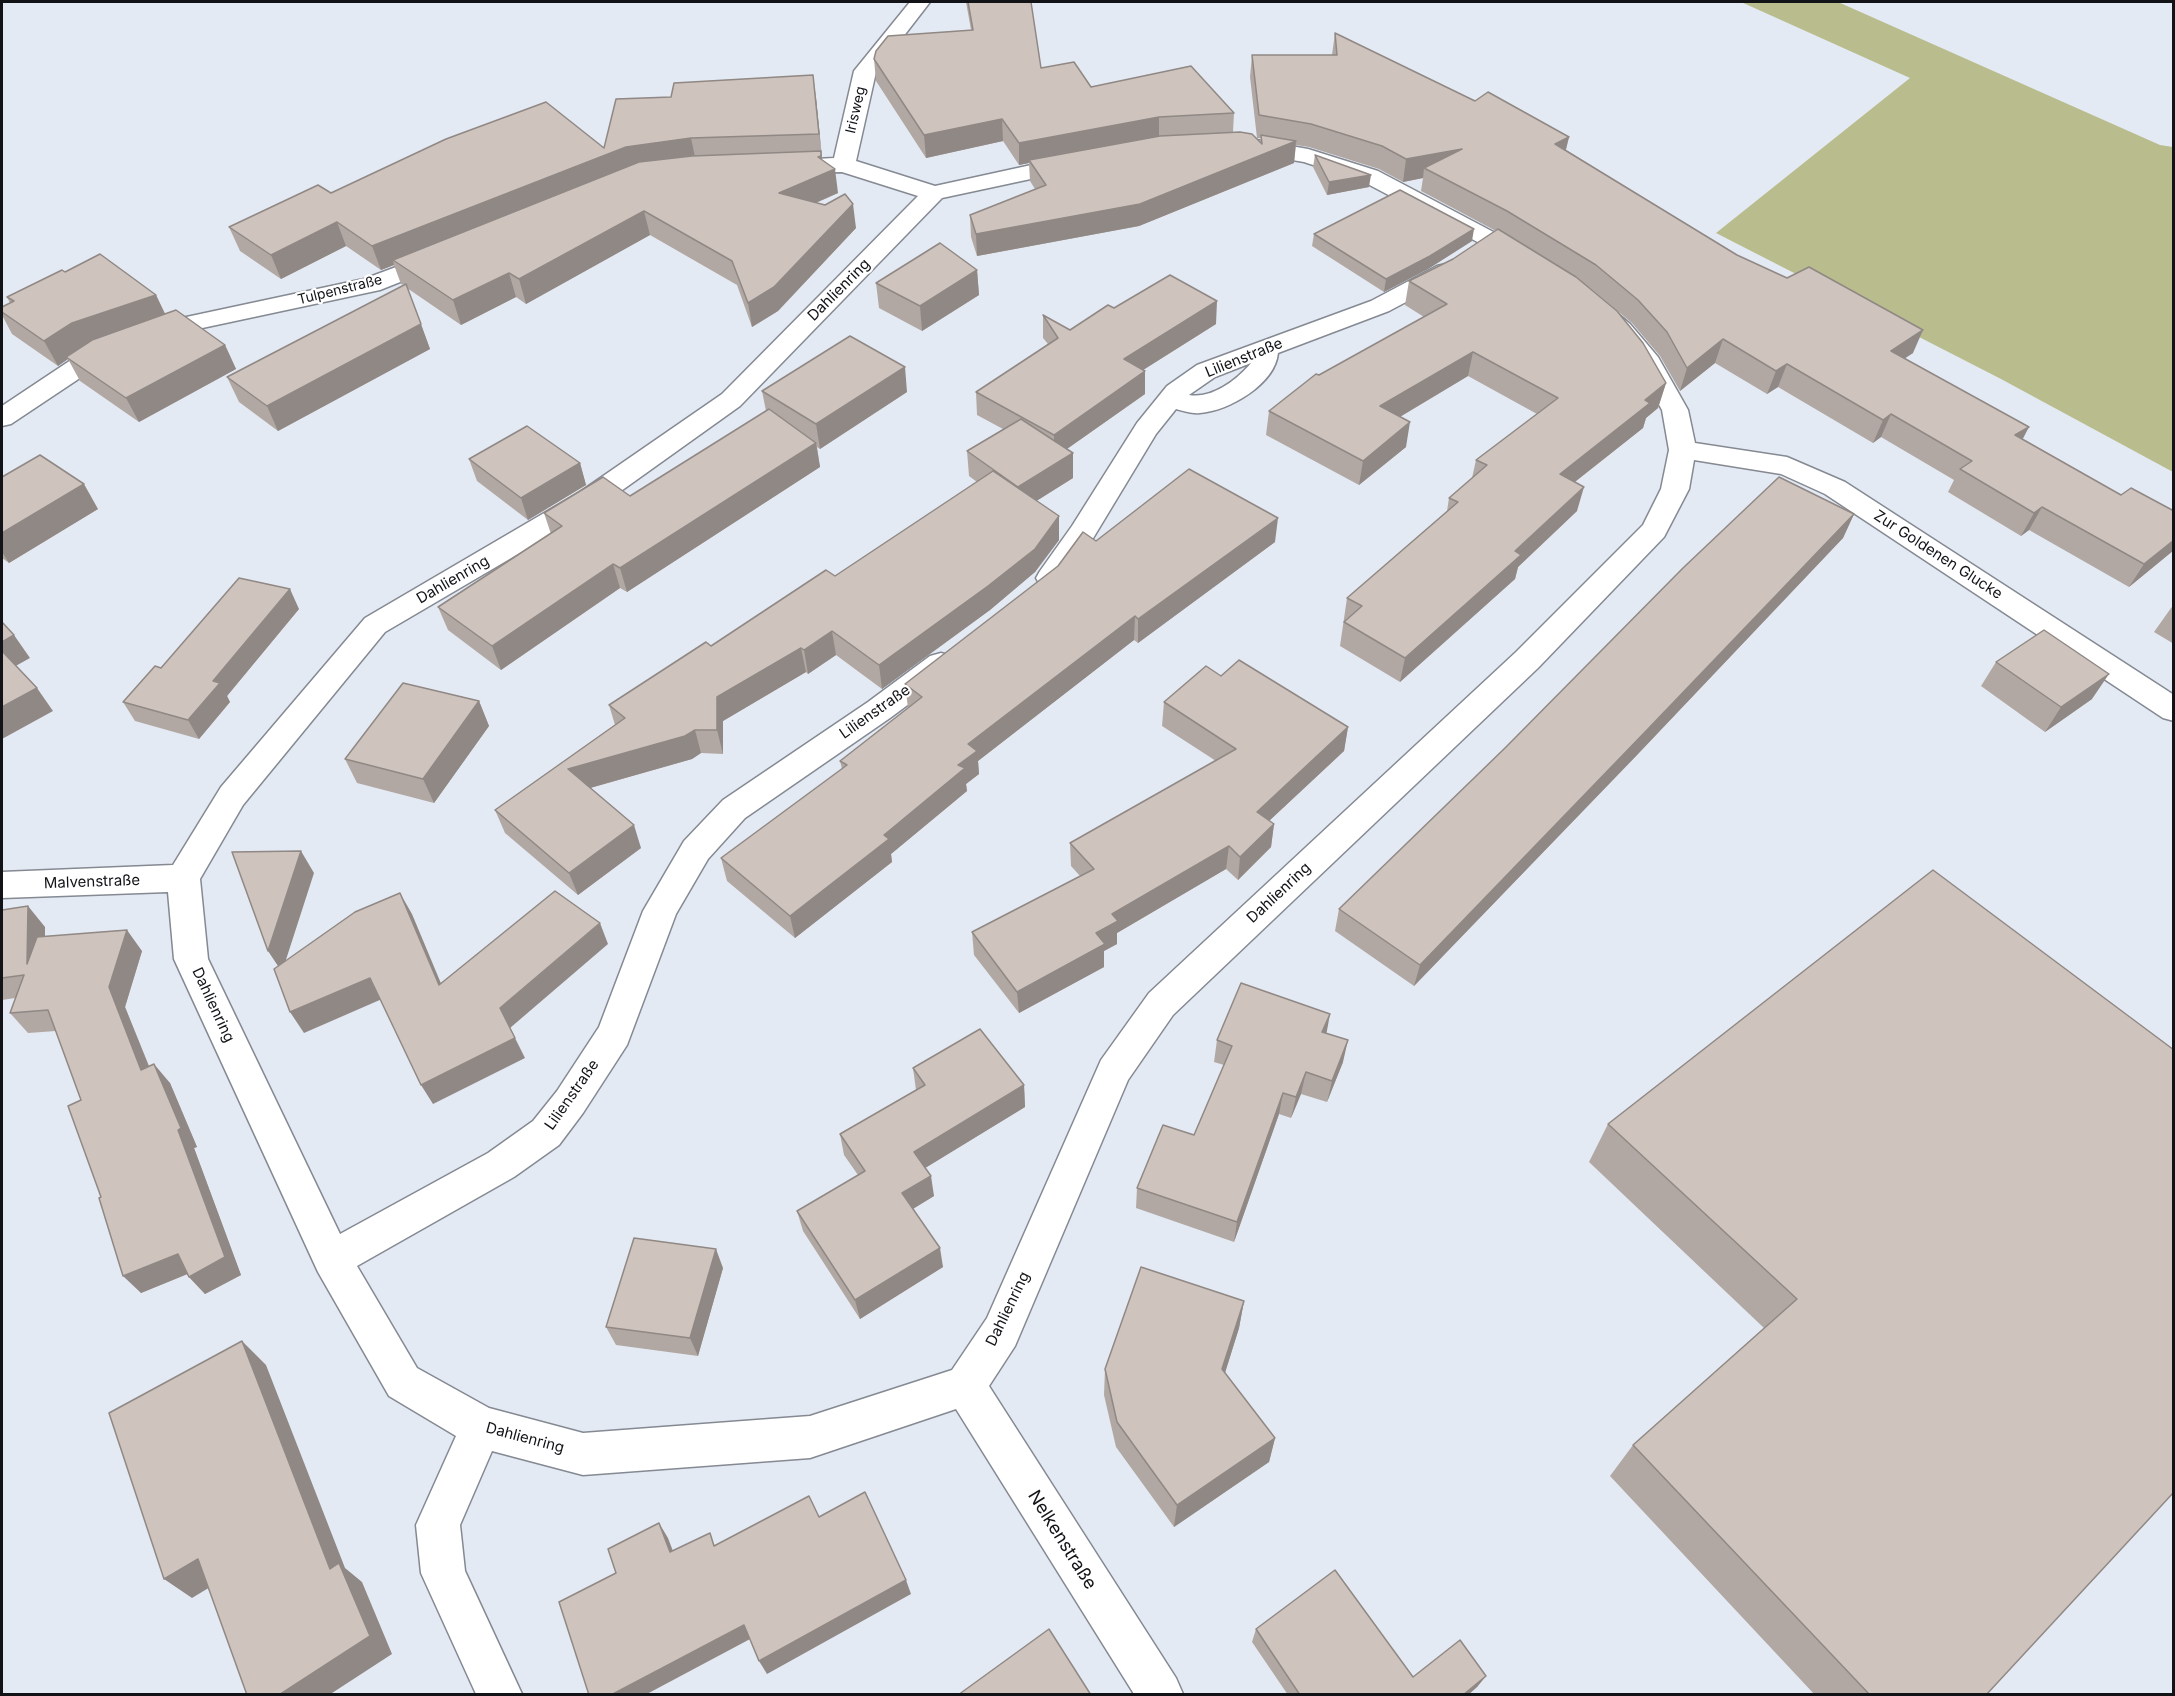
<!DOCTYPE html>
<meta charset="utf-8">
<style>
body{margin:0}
#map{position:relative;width:2175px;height:1696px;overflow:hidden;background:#e4eaf4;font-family:Inter,sans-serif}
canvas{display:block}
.frame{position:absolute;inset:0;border:3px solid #111316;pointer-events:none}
</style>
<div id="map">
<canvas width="2175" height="1696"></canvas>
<div class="frame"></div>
</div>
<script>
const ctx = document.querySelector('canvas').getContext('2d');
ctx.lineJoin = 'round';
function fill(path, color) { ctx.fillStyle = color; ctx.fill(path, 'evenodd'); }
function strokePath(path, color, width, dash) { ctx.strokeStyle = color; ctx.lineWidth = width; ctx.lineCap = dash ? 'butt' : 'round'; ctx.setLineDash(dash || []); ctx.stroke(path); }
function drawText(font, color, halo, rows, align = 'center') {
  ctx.font = font + ' Inter,sans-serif'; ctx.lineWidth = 4.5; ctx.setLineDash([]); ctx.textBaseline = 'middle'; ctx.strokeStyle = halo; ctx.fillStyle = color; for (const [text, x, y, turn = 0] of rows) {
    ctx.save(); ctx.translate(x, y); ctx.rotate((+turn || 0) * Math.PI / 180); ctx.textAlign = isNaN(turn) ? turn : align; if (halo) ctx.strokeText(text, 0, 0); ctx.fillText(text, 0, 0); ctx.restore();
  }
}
fill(new Path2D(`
 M1741,2h97l322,143 13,2v325l-172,-93 -285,-146 194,-155z`), '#b9bd8d');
const minor = new Path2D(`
 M910,2h20l-54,70 -20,89 79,25 133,-29 91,-16 80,-4 69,12 70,22 123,65 88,54 41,34 28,33 30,53 7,33 92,14 58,25 329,213v26l-11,-3 -338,-224 -44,-20 -87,-14 -5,29 -25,48 -126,131 -365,347 -45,65 -113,266 -26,40 187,292 7,16h-49l-178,-285 -146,49 -227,17 -91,-24 -32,74 5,46 57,123h-46l-55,-121 -5,-48 40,-89 -67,-40 -71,-124 -144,-313 -6,-67 -166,6v-26l171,-7 48,-78 144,-169 215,-126 142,-98 196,-198 -76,-24 -55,1 -8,-2 -3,-5 3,-5 55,-3 20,-87zM1239,151l65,11 58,19 123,65 86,54 41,34 26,32 24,44 7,40 -8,39 -18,36 -127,127 -367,341 -48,67 -114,258 -35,52 -142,46 -227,17 -94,-25 -72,-40 -60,-102 157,-89 45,-32 24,-32 44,-68 49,-131 32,-55 37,-41 145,-100 62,-46 4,-8 -4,-8 -11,-3 -11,3 -62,46 -145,98 -39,41 -41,70 -44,116 -42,64 -24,30 -45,32 -148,81 -132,-275 -8,-80 43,-74 142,-173 215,-126 140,-100 202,-208 126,-27 91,-16z
 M439,251l9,2 3,5 -3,5 -68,27 -187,40 -89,32 -93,62 -9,2v-20l84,-56 91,-31 187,-40z
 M1446,264l9,2 3,5 -3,5 -66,35 -111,42c-3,31 -49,58 -78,60 -8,1 -16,-2 -24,-4l-20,25 -64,106 -32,45 -10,3 -10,-3 -4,-7 4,-7 32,-45 65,-103 30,-37 30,-21 174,-64 66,-35zM1251,363c-14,17 -39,36 -62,32l26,-18z`);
strokePath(minor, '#848992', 3);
fill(minor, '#fff');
fill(new Path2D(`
 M966,2h65l10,66 50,19 143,26 -1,19 27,10 1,-4h-4l-7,-61 2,-22h80l3,-22 140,68 94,36 -3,13 171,105 176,98 -8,5 118,81 98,56 53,16v39l-45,37 -100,-57 -8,6 -73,-44 6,-12 -73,-43 -8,6 -95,-56 -11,7 -52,-31 -35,28 -20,-35 -28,-33 -42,-35 -5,-3 81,98 -8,25 -12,10 -3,10 -68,54 2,29 -59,56 -3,12 -115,103 -60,-36 7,-48 100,-87 2,-13 23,-20 4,-18 61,-46 -69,-38 -68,41 6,30 -47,38 -93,-50 3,-24 50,-36 105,-58 -19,-12 4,-24 44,-22 43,-28 -75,-40 2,-13 -20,4 -24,-13 -70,-22 -13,-2 -2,18 -155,63 -162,30 -6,-19 -1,-22 65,-26 -5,-8 -1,-18 -10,2 -16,-24 -77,17 -50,-77 -2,-22 97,-29z
 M816,98l6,62 16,33 -22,10 40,25 -78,83 -26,16 -15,-42 -87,-50 -124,69 -10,-7 -55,28 -54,-37 23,61 -152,82 -39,-29 -12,-25 177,-92 -3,-1 -7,-19 -13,5 -35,-24 -65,33 -41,-28 -11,-24 102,-34 273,-45z
 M1315,155l54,32 -42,8 -14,-28z
 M1314,234l158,7 -44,28 -44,23 -72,-46z
 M977,270l2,25 -57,36 -43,-23 -3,-25z
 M65,272l91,23 9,19 60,31 11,24 -97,53 -59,-41 -12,-22 -10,7 -46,-32 -10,-19v-8l8,-4 -3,-6z
 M1114,308l102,16 -73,46 2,24 -78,55 6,29 -37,23 23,39 -24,32 -45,38 -108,79 -46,-34 -28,19 -2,-2 -83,49v33l-22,-1 -9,6 -102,29 51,60 -63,47 -73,-62 -10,-23 120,-85 -6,-20 226,-129 142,-94 -8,-6 -2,-25 36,-22 -26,-14 -1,-23 72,-48 -5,-6v-23l27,15z
 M762,391l145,1 -87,57 -3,-2 3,20 -193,125 -7,-4 -119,82 -53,-40 -10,-23 113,-73 -7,-21 86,-17 136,-85z
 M469,459l111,4 6,22 -58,35 -51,-39z
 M2,477l96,32 -89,54 -7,-5z
 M1854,514l-11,24 -206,217 -223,231 -79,-55 4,-22z
 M1096,541l179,1 -137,101 -4,-3 -156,121 1,13 -13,10 1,7 -76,63 1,8 -97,76 -68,-57 -6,-23 121,-89 -2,-8 68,-53 -3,-24z
 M2174,605v39l-20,-12 17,-24z
 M299,609l-72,87 3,6 -31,37 -64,-18 -12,-19 38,-34z
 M1996,662l96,37 -47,33 -64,-46z
 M1221,676l127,51 -4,24 -75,70 5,3 -3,23 -33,33 -12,-11 -109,64v11l-13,7v16l-85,46 -45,-58 -2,-23 108,-56 -9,-10 -1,-23 146,-82 -54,-35 2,-24z
 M479,701l10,25 -55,77 -77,-20 -12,-24z
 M1933,870l53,825h-171l-205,-219 23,-31 131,-117 -175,-166 19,-38z
 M2,910l43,17v9l97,15 -17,56 24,59 21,17 27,64 -3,1 47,127 -36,19 -16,-17 -2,-3 -46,19 -40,-96 -20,-97 -25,-69 -28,2 -18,-20 5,-15 -13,2z
 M1326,1033l17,29 -16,40 -26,-8 -10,24 -12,-4 -45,128 -98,-34 1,-20 57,-53 30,-70 -10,-3 3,-22z
 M913,1068l111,17 1,22 -100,61 9,28 -21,13 30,58 -83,52 -57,-88 -6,-20 61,-36 -14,-20 -4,-21 76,-44z
 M723,1268l-25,88 -82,-11 -10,-18z
 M1244,1301l-5,27 -14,45 50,65 -6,24 -95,65 -58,-80 -12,-52 1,-26z
 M1256,1629l157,48 73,-1 -9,11 -9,8h-180l-36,-53z`), '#b1a8a3');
fill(new Path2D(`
 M813,75l3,23 6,59 -3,-23z
 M1159,117v22l-130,21v3l-10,2v-22z
 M1002,119l1,22 -77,17 -2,-23z
 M1569,137l-6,23 -8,-16z
 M691,138l5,24 -303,98 1,5 -13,5 -9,-24 254,-99z
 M1296,141l-2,22 -155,63 -162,30 -1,-22z
 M1462,149l-38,19 -1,10 -20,4 3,-23z
 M821,151l3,23 11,-5 3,24 -55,24 -4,-24 39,-36z
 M1371,175l-2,12 -42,8 2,-13z
 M853,204l3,24 -78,83 -26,16 -4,-24z
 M644,211l6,24 -124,69 -7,-25z
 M337,222l9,24 -65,33 -10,-24z
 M1474,229l-2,12 -44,28 -44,23 2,-13z
 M977,270l2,25 -57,36 -2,-25z
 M509,273l7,24 -55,28 -8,-25z
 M156,295l12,25 -102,37 2,2 -10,7 -14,-25 28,-18z
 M1217,301l-1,23 -92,58v-23z
 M421,324l9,25 -152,82 -11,-25z
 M1923,330l-10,23 -32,21 10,-23z
 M1723,339l-8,24 -35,28 7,-23z
 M225,345l11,24 -97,53 -13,-24z
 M1473,352l-5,24 -92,55 4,-25z
 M1787,364l-9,23 -11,7 9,-23z
 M905,367l2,25 -87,57 -4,-25z
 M1145,371v23l-91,64v-23z
 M1666,383l-8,25 -12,10 -3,10 -90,71 7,-25 85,-74z
 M1891,414l-10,23 -8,6 10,-23z
 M1410,422l-4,25 -47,38 4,-24z
 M2029,427l-12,23 -2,-15z
 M816,443l4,24 -193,125 -7,-24z
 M1073,453v25l-54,34 -1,-25z
 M580,463l6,22 -58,35 -7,-22z
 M84,484l14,25 -89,54 -7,-11v-19z
 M1584,487l-7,24 -59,56 -3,12 -115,103 5,-24 110,-107z
 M2042,507l-13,23 -8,6 13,-23z
 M1854,514l-11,24 -206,217 -223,231 6,-21z
 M1059,516v24l-24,32 -45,38 -108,79 -3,-24z
 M1278,518l-3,24 -137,101v-24z
 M2174,540v10l-45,37 15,-23z
 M613,564l7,24 -119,82 -9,-24z
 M290,589l9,20 -72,87 3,6 -31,37 -11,-19 25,-39z
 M1135,616l-1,24 -156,121 1,13 -13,10 1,7 -76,63 1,8 -97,76 -5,-22 94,-81 74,-70 10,-21z
 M832,631l4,24 -28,19 -4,-24z
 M14,635l16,23 -18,10 -10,-15v-11z
 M801,648l5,24 -83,49v33l-6,-24v-33z
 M2109,674l-17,25 -47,33 16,-25z
 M37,688l16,23 -51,28v-32z
 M479,701l10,25 -55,77 -11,-24z
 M1348,727l-4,24 -90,84 3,-23z
 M695,730l6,23 -9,6 -116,33 -8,-23z
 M1274,824l-3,23 -33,33 2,-23z
 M634,825l7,23 -63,47 -9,-22z
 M1229,846l-3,23 -109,64v11l-13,7v16l-85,46 -2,-21 79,-59 16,-19z
 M301,851l13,22 -32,99 -14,-21z
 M400,893l12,21 38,91 -11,-20z
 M28,906l17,21v57l-18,-20z
 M600,923l8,21 -98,84 -10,-20z
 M127,930l15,21 -17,56 33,82 -17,-19 -32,-83z
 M370,978l12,21 -78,34 -14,-21z
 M1330,1014l-4,22 -4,-4z
 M515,1038l10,20 -92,46 -12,-19z
 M1348,1040l-5,22 -16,40 5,-21z
 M154,1064l16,19 27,64 -3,1 47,127 -36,19 -16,-17 -11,-147z
 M1306,1072l-5,22 -10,24 5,-21z
 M1024,1085l1,22 -108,66 -3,-21z
 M1283,1093l-4,21 -45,128 3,-20z
 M931,1176l3,20 -28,17 -4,-20z
 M940,1248l3,19 -83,52 -5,-19z
 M716,1249l7,19 -25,88 -8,-18z
 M178,1254l17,17 -54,22 -18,-17z
 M1244,1301l-5,27 -21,67 4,-26z
 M242,1341l24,24 79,203 17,14 30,72 -63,41h-50l51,-126z
 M1275,1438l-6,24 -95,65 3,-22z
 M659,1523l9,15 11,29 -9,-15z
 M198,1559l27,19 -33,20 -28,-19z
 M906,1580l5,14 -144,80 -8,-13z
 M744,1625l8,13 -107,57h-34z
 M1486,1676l-9,11 -9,8h-6z`), '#908884');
const building = new Path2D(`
 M968,2h63l10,66 33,-6 17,25 100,-21 43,47 -75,4 -140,26 -17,-24 -78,16 -50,-76 2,-8 12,-15 85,-6z
 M1335,33l140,68 13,-9 81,45 -14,7 182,111 50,23 22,-11 114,63 -32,21 138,76 -14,8 106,60 10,-7 43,23v29l-30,24 -102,-57 -8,6 -74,-44 12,-8 -81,-47 -8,6 -96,-56 -11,7 -53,-32 -36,29 -20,-36 -29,-32 -42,-35 -89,-54 -83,-43 38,-19 -56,10 -24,-13 -71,-22 -52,-9 -7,-60h85z
 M813,75l6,59 -128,4 -65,9 -254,99 -35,-24 -66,33 -42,-28 89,-42 13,8 115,-54 100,-37 58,46 12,-49 55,-2 3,-14z
 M1240,132l12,2 10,10 -1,-9 35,6 -156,63 -164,30 -6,-19 76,-30 -17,-25 131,-24z
 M821,151v5l-3,1 17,12 -56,24 46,12 20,-11 8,10 -79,83 -26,16 -16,-42 -88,-50 -125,68 -10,-6 -56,27 -60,-40 246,-98 53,-6z
 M1315,155l56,20 -42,7z
 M1400,190l74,39 -44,27 -44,23 -72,-45z
 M1498,229l78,48 41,34 26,32 23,40 -21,17 5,3 -90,71 24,13 -69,64 6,4 -116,103 -61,-36 18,-16 -15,-8 111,-96 -9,-4 38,-33 -11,-5 82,-62 -85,-46 -93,54 30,16 -47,39 -94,-50 47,-37 3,1 128,-71 -38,-23 44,-22z
 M940,243l37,27 -57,36 -44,-23z
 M100,254l56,41 -84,28 -28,18 -42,-29v-5l12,-6 -7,-4 55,-27 3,2z
 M1170,275l47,26 -93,58 21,12 -91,64 -78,-43 82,-54 -15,-23 27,15 38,-25 6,3z
 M406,284l15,40 -154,82 -40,-29z
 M176,310l49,35 -99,53 -60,-41 26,-17z
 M850,336l55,31 -89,57 -54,-33z
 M769,409l47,34 -196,125 -7,-4 -121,82 -54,-39 124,-81 -18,-13 59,-36 27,19z
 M1021,419l52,34 -55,34 -51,-36z
 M527,426l53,37 -59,35 -52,-39z
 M40,455l44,29 -82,49v-56z
 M1189,469l89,49 -140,101 -3,-3 -167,128 9,7 -19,14 7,3 -81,67 5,4 -99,77 -69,-58 126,-93 -7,-4 82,-64 -17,-13 153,-118 25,-34 13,9z
 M993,471l66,45 -24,33 -47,37 -109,79 -47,-34 -28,19 -3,-2 -84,49v33h-22l-10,6 -117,33 66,56 -65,48 -74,-63 130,-92 -16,-13 97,-63 5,4 115,-76 9,6z
 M1779,477l75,37 -208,217 -226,234 -81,-56 167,-162 177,-179z
 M239,578l51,11 -77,92 7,2 -32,37 -65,-18 32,-36 6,2z
 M2,622l12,13 -12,7z
 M2044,630l65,44 -48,33 -65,-45z
 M2,651l35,37 -35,19z
 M1239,660l109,67 -91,85 17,12 -34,33 -11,-11 -117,68 6,7 -22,12 9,11 -88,48 -45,-60 122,-63 -24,-26 166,-94 -72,-47 42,-36 15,10z
 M403,683l76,18 -56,78 -78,-20z
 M301,851l-33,100 -36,-99z
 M1933,870l241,180v442l-188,203h-116l-237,-250 164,-146 -189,-175z
 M555,891l45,32 -100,85 15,30 -94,47 -51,-107 -80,34 -16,-43 81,-57 45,-19 39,92z
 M28,906l-1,58 10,-27 90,-7 -18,57 32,83 13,-6 27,64 -3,2 47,127 -36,20 -11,-23 -55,22 -24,-78 2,-1 -33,-91 13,-6 -33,-90 -38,3 14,-38 -22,3v-68z
 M1241,983l89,31 -8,18 26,8 -16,41 -26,-9 -10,25 -13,-4 -46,129 -100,-34 26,-63 31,10 38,-89 -15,-6z
 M980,1029l44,56 -110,67 17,24 -29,17 38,55 -85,52 -58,-89 68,-40 -25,-37 85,-49 -12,-17z
 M634,1238l82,11 -26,89 -84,-11z
 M1141,1267l103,34 -22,68 53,69 -98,67 -60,-83 -12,-53z
 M242,1341l88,228 9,-6 31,73 -91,59h-32l-49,-136 -34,20 -55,-166z
 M865,1492l41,88 -147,81 -15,-36 -133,70h-22l-30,-93 57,-29 -8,-24 51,-26 11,29 40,-19 4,13 95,-50 10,21z
 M1335,1570l78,107 47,-37 26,36 -23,19h-163l-44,-66z
 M1049,1629l42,66h-133z`);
fill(building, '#cec3bd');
strokePath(building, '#908884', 1.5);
drawText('14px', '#111316', '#fff', [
 ["Irisweg",856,110,-77],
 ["Tulpenstraße",340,290,-14]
]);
drawText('15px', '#111316', '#fff', [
 ["Dahlienring",839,290,-45],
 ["Lilienstraße",1244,358,-22],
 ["Zur Goldenen Glucke",1938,555,33],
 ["Dahlienring",453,580,-30],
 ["Lilienstraße",875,712,-35],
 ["Malvenstraße",92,882,-2],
 ["Dahlienring",1279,893,-43],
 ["Dahlienring",213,1005,65],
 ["Lilienstraße",572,1095,-55],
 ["Dahlienring",1008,1309,-64],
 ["Dahlienring",525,1438,15]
]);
drawText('18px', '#111316', '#fff', [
 ["Nelkenstraße",1062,1540,58]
]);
</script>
